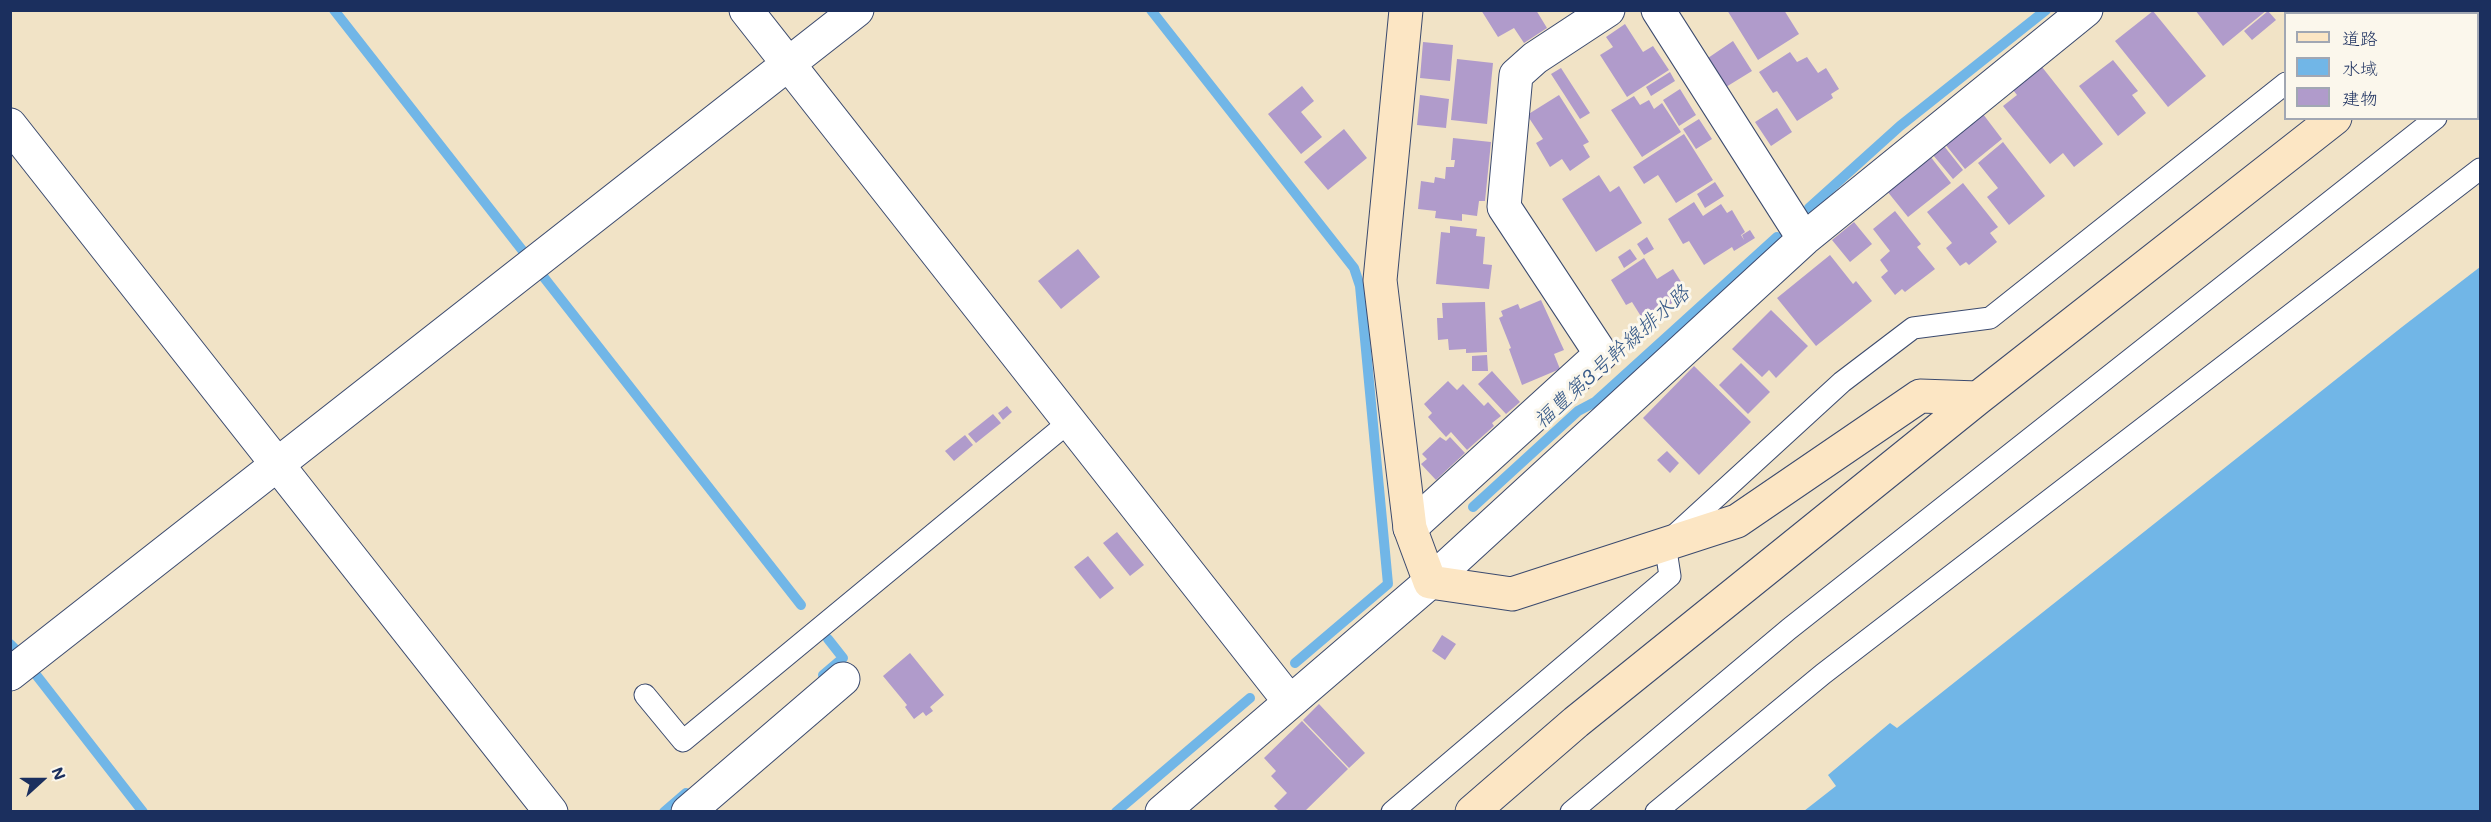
<!DOCTYPE html>
<meta charset="utf-8">
<style>
body{margin:0}
#map{position:relative;width:2491px;height:822px;overflow:hidden;background:#f1e3c6;font-family:Mali,"Klee One",sans-serif}
canvas{display:block}
.frame{position:absolute;inset:0;border:12px solid #1b2f5e;pointer-events:none}
.legend{position:absolute;left:2284px;top:12px;width:195px;height:108px;box-sizing:border-box;background:#fbf7ec;border:2px solid #a1a7b3;margin:0;padding:8px 10px;list-style:none;font-size:18px;color:#1b2f5e}
.legend li{display:flex;align-items:center;gap:12px;height:30px}
.legend b{width:30px;border:2px solid #a1a7b3}
.north{position:absolute;left:12px;top:750px;width:60px;height:60px;-webkit-text-stroke:4px #fbf7ec;paint-order:stroke;rotate:69deg;font-size:16px;font-weight:700;line-height:24px;text-align:center;color:#1b2f5e}
.north::after{content:'';display:block;margin:auto;width:21px;height:27px;background:#1b2f5e;clip-path:polygon(50% 0,100% 100%,50% 72%,0 100%)}
</style>
<div id="map">
<canvas width="2491" height="822"></canvas>
<div class="frame"></div>
<ul class="legend">
<li><b style="height:8px;background:#fce6c4"></b>道路</li>
<li><b style="height:16px;background:#71b6e7"></b>水域</li>
<li><b style="height:16px;background:#b09bcb"></b>建物</li>
</ul>
<div class="north">N</div>
</div>
<script>
const ctx = document.querySelector('canvas').getContext('2d');
ctx.lineJoin = 'round';
function fill(path, color) { ctx.fillStyle = color; ctx.fill(path, 'evenodd'); }
function strokePath(path, color, width, dash) { ctx.strokeStyle = color; ctx.lineWidth = width; ctx.lineCap = dash ? 'butt' : 'round'; ctx.setLineDash(dash || []); ctx.stroke(path); }
function drawText(font, color, halo, rows, align = 'center') {
  ctx.font = font + ' Mali,"Klee One",sans-serif'; ctx.lineWidth = 6; ctx.setLineDash([]); ctx.textBaseline = 'middle'; ctx.strokeStyle = halo; ctx.fillStyle = color; for (const [text, x, y, turn = 0] of rows) {
    ctx.save(); ctx.translate(x, y); ctx.rotate((+turn || 0) * Math.PI / 180); ctx.textAlign = isNaN(turn) ? turn : align; if (halo) ctx.strokeText(text, 0, 0); ctx.fillText(text, 0, 0); ctx.restore();
  }
}
fill(new Path2D(`
 M2480,267v544h-676l32,-25 -8,-11 62,-52 7,5 505,-401z`), '#71b6e7');
strokePath(new Path2D(`
 M334,10l192,245
 M1151,10l203,258 6,18 28,298 -93,79
 M1809,208l91,-82 146,-116
 M542,275l259,330
 M1473,507l105,-96 17,-9 182,-165
 M10,644l6,6
 M823,675l20,-17 -15,-19
 M37,676l106,136
 M664,812l22,-19
 M1116,812l134,-114`), '#71b6e7', 10);
fill(new Path2D(`
 M1481,10h55l11,18 -23,15 -10,-15 -16,9z
 M1727,10h57l15,24 -41,26z
 M2195,10h72l-44,36z
 M2153,11l53,65 -38,31 -53,-66z
 M2268,11l8,9 -24,20 -8,-9z
 M1625,24l18,28 10,-6 16,24 -42,27 -27,-42 13,-8 -7,-10z
 M1733,41l19,30 -26,16 -18,-29z
 M1423,42l30,3 -3,36 -30,-3z
 M1790,52l7,10 10,-5 11,16 8,-5 13,21 -8,5 2,4 -36,23 -20,-30 -4,2 -14,-21z
 M1457,59l36,4 -6,61 -36,-4z
 M2113,60l25,31 -6,4 14,18 -28,23 -39,-50z
 M2042,67l61,77 -29,23 -11,-14 -13,11 -47,-58 14,-11 -4,-5z
 M1561,68l29,45 -10,6 -29,-45z
 M1670,72l5,9 -24,15 -5,-9z
 M1302,86l12,15 -13,11 21,25 -21,17 -33,-40z
 M1680,89l16,26 -17,11 -16,-26z
 M1420,95l29,4 -3,29 -29,-3z
 M1559,95l30,47 -6,3 7,12 -20,14 -8,-12 -12,8 -14,-24 7,-4 -16,-24z
 M1634,96l6,9 9,-5 5,9 8,-6 19,29 -39,25 -31,-47z
 M1777,108l15,24 -21,14 -16,-24z
 M1983,114l19,25 -37,30 -20,-25z
 M1699,119l13,20 -16,10 -13,-20z
 M1344,129l23,29 -39,32 -24,-28z
 M1684,134l29,46 -37,23 -18,-28 -14,9 -11,-17z
 M1453,138l38,4 -6,59h-6l-2,15 -15,-2v7l-27,-3 1,-7 -18,-2 3,-28 13,2 1,-6 10,2 1,-12h8l1,-7h-4z
 M2003,142l42,54 -36,29 -22,-28 11,-9 -20,-25z
 M1944,146l19,24 -10,9 -20,-24z
 M1930,156l21,27 -43,34 -21,-26z
 M1599,175l11,17 9,-6 23,37 -46,29 -34,-53z
 M1715,182l9,14 -19,12 -8,-14z
 M1963,183l35,44 -8,6 7,9 -28,23 -3,-3 -6,4 -14,-18 6,-5 -25,-31z
 M1694,202l9,14 18,-12 6,9 5,-3 13,22 -4,3 3,5 -2,-5 8,-5 5,8 -21,13 -2,-4 -28,18 -15,-24 -6,3 -15,-25z
 M1895,211l26,33 -4,3 18,22 -30,23 -3,-3 -7,6 -14,-18 7,-6 -8,-11 10,-9 -17,-22z
 M1854,222l18,22 -22,18 -18,-22z
 M1450,226l27,3 -1,7 9,1 -2,27 9,1 -3,24 -53,-5 5,-52 9,1z
 M1647,237l7,12 -10,6 -7,-11z
 M1078,249l22,28 -39,32 -23,-28z
 M1630,249l7,10 -13,9 -6,-11z
 M1830,255l23,29 3,-3 16,20 -56,45 -39,-48z
 M1644,258l13,21 16,-10 15,24 -33,21 -2,-3 -11,7 -10,-16 -6,3 -15,-25z
 M1541,300l23,50 -10,4 6,15 -38,16 -13,-36 2,-1 -12,-30 4,-2 -2,-5 17,-7 2,5z
 M1485,302l2,50 -21,1v-4l-17,1 -1,-11 -10,1 -1,-22h6l-1,-15z
 M1771,310l37,36 -32,32 -7,-8 -7,7 -30,-28z
 M1487,355l1,16h-16v-15z
 M1741,363l29,29 -22,22 -29,-29z
 M1694,366l57,56 -52,53 -56,-57z
 M1492,371l28,31 -14,12 -28,-30z
 M1448,381l9,9 6,-6 21,22 4,-4 13,14 -9,7 2,3 -27,24 -16,-18 -5,5 -18,-20 4,-4 -8,-9z
 M1007,406l5,6 -9,8 -5,-7z
 M993,414l8,9 -25,20 -8,-9z
 M965,435l8,10 -19,16 -9,-10z
 M1440,437l6,4 4,-4 15,16 -29,27 -15,-16 6,-5 -5,-5z
 M1667,451l12,12 -9,10 -13,-13z
 M1117,532l27,33 -14,11 -27,-33z
 M1088,556l26,32 -14,11 -26,-32z
 M1442,635l14,9 -11,16 -13,-9z
 M910,653l34,42 -14,12 3,4 -7,5 -3,-4 -9,7 -9,-12 2,-2 -24,-29z
 M1319,704l46,49 -16,15 -46,-48z
 M1302,721l46,48 -44,43h-24l-6,-6 13,-13 -16,-17 5,-5 -12,-13z`), '#b09bcb');
const lane = new Path2D(`
 M2371,14l3,-4
 M2478,86l2,-3
 M645,695l38,46 386,-319
 M1392,812l278,-236 -5,-32 177,-162 71,-54 77,-10 296,-235
 M1571,812l218,-183 647,-511
 M1656,812l167,-138 657,-505`);
const street = new Path2D(`
 M746,10l544,692
 M1658,10l146,229
 M10,125l541,687
 M1410,528l191,-174 -97,-147 12,-132 19,-17 73,-48
 M10,674l847,-664
 M688,812l155,-133
 M1162,812l268,-230 374,-343 282,-229`);
const secondary = new Path2D(`
 M1406,10l-26,270 30,248 20,54 82,12 225,-73 183,-125 58,2
 M2470,14l4,-4
 M1472,812l104,-90 402,-324 357,-280`);
strokePath(lane, '#3b4a6e', 23);
strokePath(street, '#3b4a6e', 35);
strokePath(secondary, '#3b4a6e', 35);
strokePath(lane, '#fff', 21);
strokePath(street, '#fff', 33);
strokePath(secondary, '#fce6c4', 33);
drawText('italic 21px', '#355887', '#fbf7ec', [
 ["福豊第3号幹線排水路",1612,357,-42]
]);
</script>
